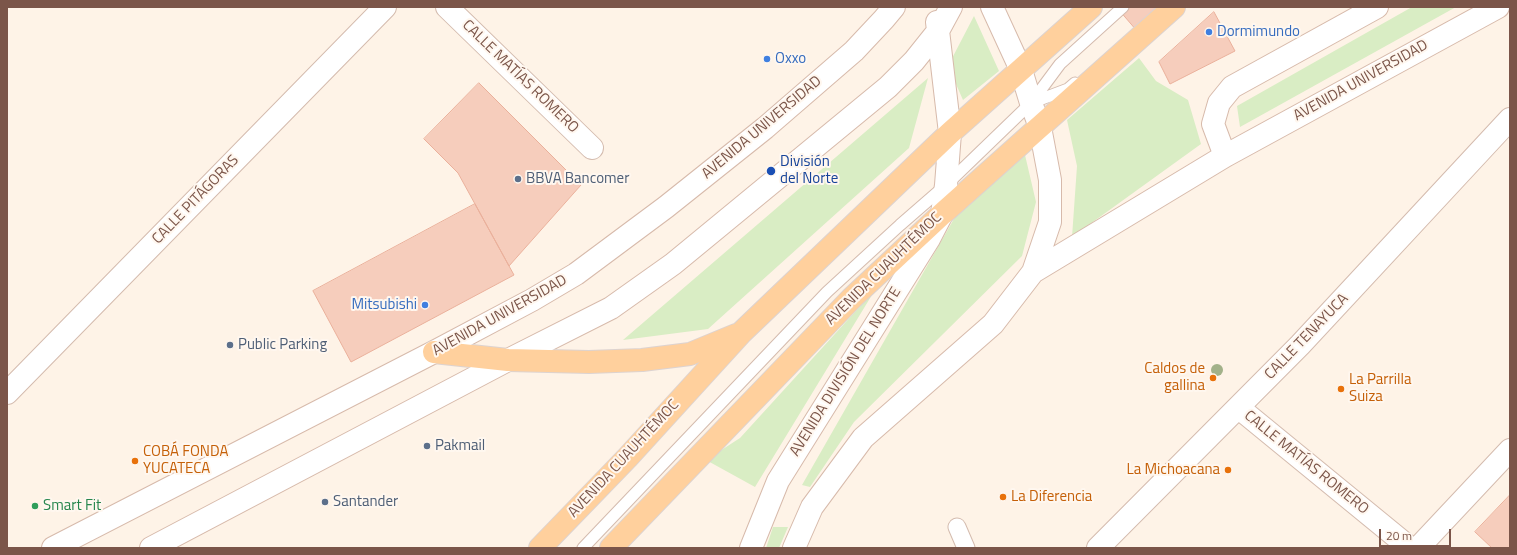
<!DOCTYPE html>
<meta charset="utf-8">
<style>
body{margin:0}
#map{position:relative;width:1517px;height:555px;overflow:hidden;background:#fef3e7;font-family:"Titillium Web",sans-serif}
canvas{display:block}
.frame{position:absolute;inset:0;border:8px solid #7b5549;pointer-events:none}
.scale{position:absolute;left:1379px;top:529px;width:72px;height:18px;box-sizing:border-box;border:2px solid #7b5549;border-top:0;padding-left:5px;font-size:12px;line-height:14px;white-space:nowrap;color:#7b5549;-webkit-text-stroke:3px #fff7ef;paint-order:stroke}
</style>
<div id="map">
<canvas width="1517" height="555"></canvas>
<div class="frame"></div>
<div class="scale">20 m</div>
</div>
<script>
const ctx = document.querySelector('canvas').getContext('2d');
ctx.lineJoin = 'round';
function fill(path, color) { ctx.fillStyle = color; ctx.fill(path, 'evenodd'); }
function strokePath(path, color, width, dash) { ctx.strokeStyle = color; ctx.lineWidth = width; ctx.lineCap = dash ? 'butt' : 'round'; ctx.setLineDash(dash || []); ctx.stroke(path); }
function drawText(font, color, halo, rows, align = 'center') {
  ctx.font = font + ' "Titillium Web",sans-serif'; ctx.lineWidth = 4; ctx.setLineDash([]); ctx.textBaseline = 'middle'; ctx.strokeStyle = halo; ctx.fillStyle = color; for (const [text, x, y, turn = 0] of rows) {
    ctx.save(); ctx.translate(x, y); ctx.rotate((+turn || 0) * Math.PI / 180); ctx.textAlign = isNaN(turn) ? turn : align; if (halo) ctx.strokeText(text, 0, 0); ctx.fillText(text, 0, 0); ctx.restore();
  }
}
fill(new Path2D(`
 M1412,7h44l-216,120 -3,-21z
 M974,16l25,55 -36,29 -15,-34z
 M1139,58l17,23 32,19 13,44 -129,93 5,-71 -10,-46z
 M928,78l-19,70 -201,181 -85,11z
 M1025,155l11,47 -14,54 -168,166 -44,65 -8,-2 157,-275z
 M875,290l-120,197 -49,-27 34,-22z
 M773,527h15l-9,21h-13z`), '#d9edc4');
const building = new Path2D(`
 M1123,7h40l-26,24 -18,-21z
 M1214,12l21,39 -65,33 -11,-22z
 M479,83l102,102 -72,81 -51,-93 -34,-34z
 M475,204l39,71 -163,87 -38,-71z
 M1510,495v53h-18l-17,-16z`);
fill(building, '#f6cdbc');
strokePath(building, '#eab09b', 1);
const service = new Path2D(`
 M1031,103l37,-14 7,-6
 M583,548l244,-256 73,-67 46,-40 85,-82 29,-39 63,-57`);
const pedestrian = new Path2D(`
 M957,527l9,21`);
const minor = new Path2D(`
 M447,7l145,141
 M7,393l378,-386
 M1239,408l171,140
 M1098,548l202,-203 210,-226
 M1418,548l92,-98`);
const secondary = new Path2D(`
 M1225,156l-12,-32 6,-21 13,-16 145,-80
 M1033,272l192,-116 273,-149
 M53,548l381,-196 98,-52 44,-26 90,-67 99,-79 89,-77 30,-32 10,-12
 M151,548l357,-188 103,-52 62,-44 215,-177 26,-26 24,-30 13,-24
 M751,548l27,-67 151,-242 13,-25 4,-29 4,-52 -13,-111
 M794,548l18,-41 51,-69 130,-114 40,-52 17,-50v-42l-10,-53 -9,-24 -10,-33 -29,-63`);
const primary = new Path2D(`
 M434,352l74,8 81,2 53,-2 48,-6 46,-19
 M540,548l88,-91 114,-125 208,-199 141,-126
 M611,548l241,-250 90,-84 232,-207`);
strokePath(service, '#d4bbae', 13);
strokePath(pedestrian, '#d4bbae', 19);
strokePath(minor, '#d4bbae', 24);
strokePath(secondary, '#d7baab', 24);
strokePath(primary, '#ddd3d0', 24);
strokePath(service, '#fff', 11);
strokePath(pedestrian, '#fff', 17);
strokePath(minor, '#fff', 22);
strokePath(secondary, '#fff', 22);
strokePath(primary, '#ffd09d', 22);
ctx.fillStyle = '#a2b189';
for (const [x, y] of [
 [1217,370]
]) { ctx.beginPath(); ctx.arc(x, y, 6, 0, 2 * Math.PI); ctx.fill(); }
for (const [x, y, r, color] of [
 [1209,32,4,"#3f7fe0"],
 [767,59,4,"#3f7fe0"],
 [771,171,5,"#1a4fb4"],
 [518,179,4,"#5c6f8a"],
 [425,305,4,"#3f7fe0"],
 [230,345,4,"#5c6f8a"],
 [1213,378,4,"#e8710a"],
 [1341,389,4,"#e8710a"],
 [427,446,4,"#5c6f8a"],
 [135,461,4,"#e8710a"],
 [1228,470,4,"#e8710a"],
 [1003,497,4,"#e8710a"],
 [325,502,4,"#5c6f8a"],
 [35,506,4,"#2e9e5b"]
]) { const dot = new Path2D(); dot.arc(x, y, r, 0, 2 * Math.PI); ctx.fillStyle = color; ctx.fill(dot); strokePath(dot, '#fff7ef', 1.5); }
drawText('15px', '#366cbe', '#fff7ef', [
 ["Dormimundo",1217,32],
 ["Oxxo",775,59],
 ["Mitsubishi",417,305,"right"]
], 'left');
drawText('15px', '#7b5549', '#fff7ef', [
 ["CALLE MATÍAS ROMERO",520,77,44],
 ["AVENIDA UNIVERSIDAD",1361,81,-29],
 ["AVENIDA UNIVERSIDAD",762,128,-40],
 ["CALLE PITÁGORAS",196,200,-46],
 ["AVENIDA CUAUHTÉMOC",884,269,-44],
 ["AVENIDA UNIVERSIDAD",500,316,-29],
 ["CALLE TENAYUCA",1307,337,-46],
 ["AVENIDA DIVISIÓN DEL NORTE",846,372,-58],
 ["AVENIDA CUAUHTÉMOC",624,459,-47],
 ["CALLE MATÍAS ROMERO",1306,463,39]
]);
drawText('15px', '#164399', '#fff7ef', [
 ["División",780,162],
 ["del Norte",780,179]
], 'left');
drawText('15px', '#4e5e75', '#fff7ef', [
 ["BBVA Bancomer",526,179],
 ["Public Parking",238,345],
 ["Pakmail",435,446],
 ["Santander",333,502]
], 'left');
drawText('15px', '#c56008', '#fff7ef', [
 ["Caldos de",1205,369,"right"],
 ["gallina",1205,386,"right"],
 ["La Parrilla",1349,380],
 ["Suiza",1349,397],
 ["COBÁ FONDA",143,452],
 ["YUCATECA",143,469],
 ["La Michoacana",1220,470,"right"],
 ["La Diferencia",1011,497]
], 'left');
drawText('15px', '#27864d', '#fff7ef', [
 ["Smart Fit",43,506]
], 'left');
</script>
